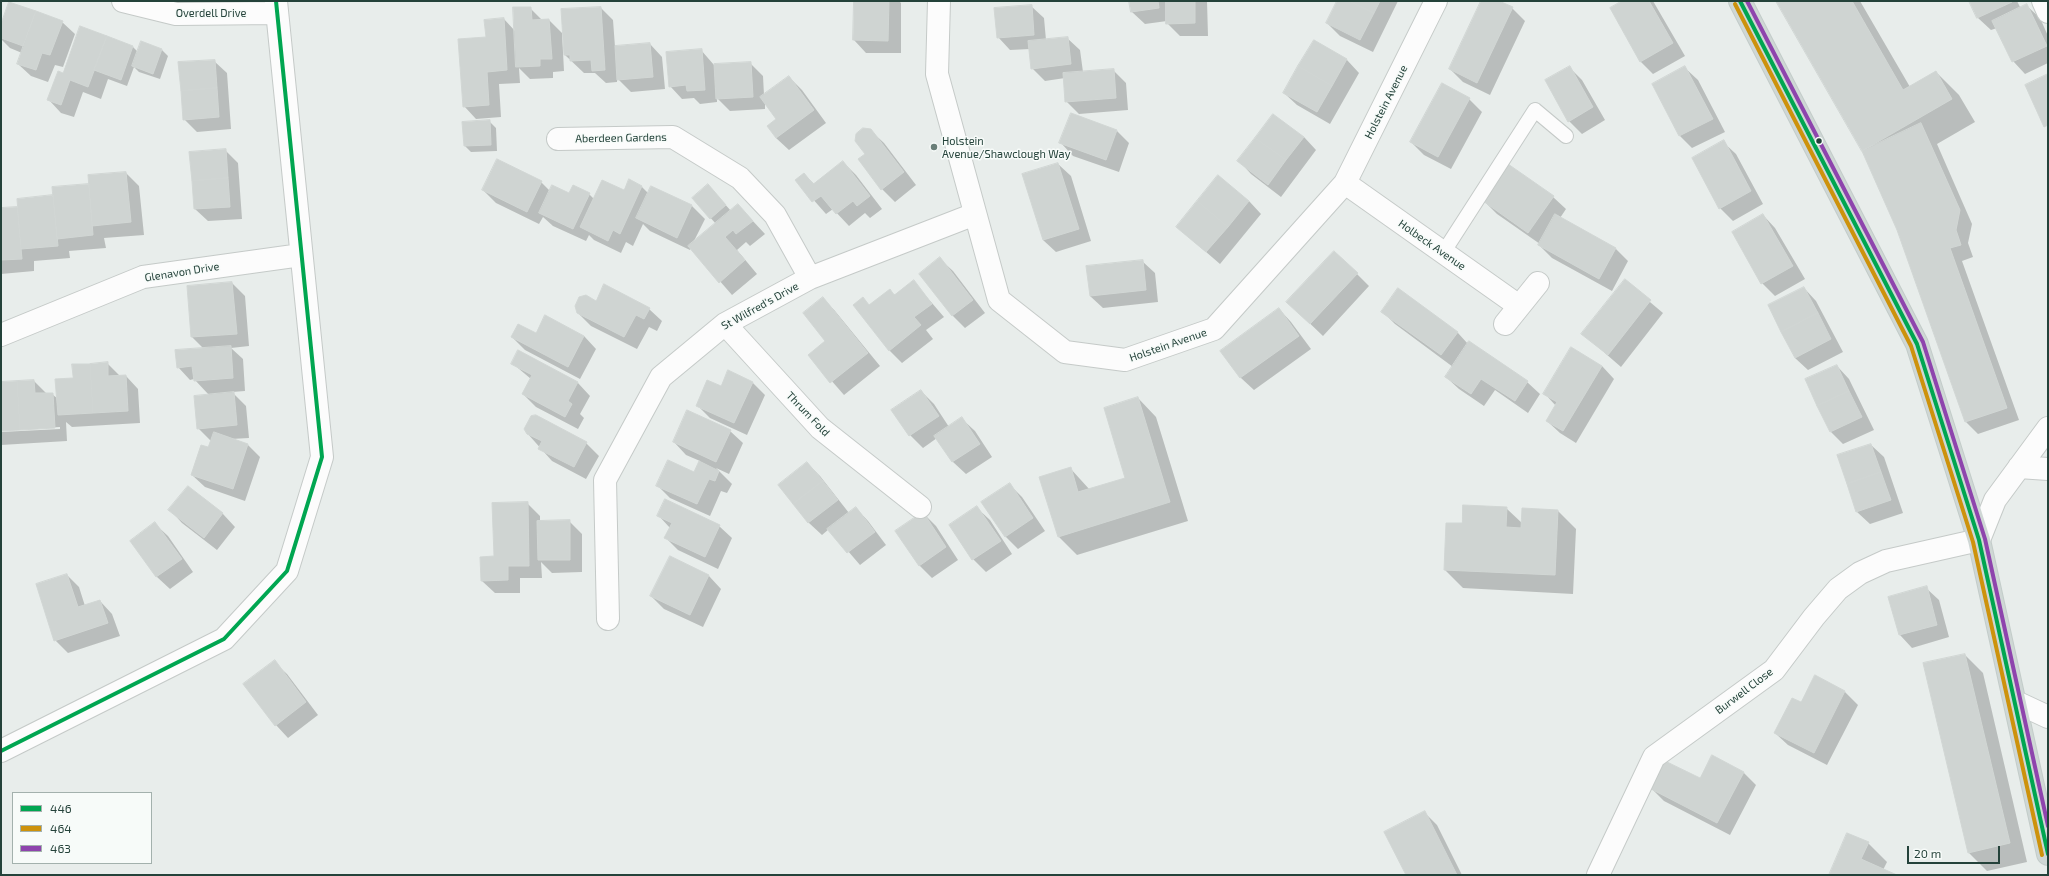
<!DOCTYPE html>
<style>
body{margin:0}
#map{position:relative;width:2049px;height:876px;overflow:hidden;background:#e8edeb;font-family:"Exo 2",sans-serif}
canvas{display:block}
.frame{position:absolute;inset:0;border:2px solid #24423a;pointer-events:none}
.legend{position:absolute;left:12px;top:792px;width:140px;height:72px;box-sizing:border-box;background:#f7fbf9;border:1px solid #a3b1ad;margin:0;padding:5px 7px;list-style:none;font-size:12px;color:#24423a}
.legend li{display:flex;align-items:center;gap:8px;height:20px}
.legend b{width:20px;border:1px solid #a3b1ad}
.scale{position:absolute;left:1907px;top:846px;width:93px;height:18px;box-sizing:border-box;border:2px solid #24423a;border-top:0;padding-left:5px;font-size:12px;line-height:14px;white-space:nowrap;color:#24423a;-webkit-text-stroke:3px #f7fbf9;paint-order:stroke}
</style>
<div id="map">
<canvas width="2049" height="876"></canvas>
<div class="frame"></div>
<ul class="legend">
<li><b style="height:5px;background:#00a651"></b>446</li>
<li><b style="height:5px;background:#cd920c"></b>464</li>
<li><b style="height:5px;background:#8e44ad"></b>463</li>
</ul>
<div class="scale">20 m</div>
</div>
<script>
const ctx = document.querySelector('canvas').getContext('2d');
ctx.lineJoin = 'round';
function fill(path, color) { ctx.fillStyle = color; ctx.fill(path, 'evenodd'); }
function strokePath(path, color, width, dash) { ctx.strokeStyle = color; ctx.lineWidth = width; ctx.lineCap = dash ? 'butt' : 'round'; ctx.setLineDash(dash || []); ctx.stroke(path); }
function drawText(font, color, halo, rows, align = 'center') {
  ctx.font = font + ' "Exo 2",sans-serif'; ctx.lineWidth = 3; ctx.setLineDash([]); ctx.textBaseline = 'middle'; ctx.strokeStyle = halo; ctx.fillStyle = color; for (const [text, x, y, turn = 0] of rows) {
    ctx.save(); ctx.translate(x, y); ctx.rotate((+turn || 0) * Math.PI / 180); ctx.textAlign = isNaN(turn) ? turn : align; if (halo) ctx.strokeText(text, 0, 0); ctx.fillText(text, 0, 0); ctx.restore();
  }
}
fill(new Path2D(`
 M855,1h44l2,2v50h-35l-12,-13z
 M1130,1h77l1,35h-28l-13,-13v-2l-22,3 -13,-12z
 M1338,1h60l-25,51 -33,-16 -13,-13z
 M1482,1h15l15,7 13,13 -35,74 -27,-13 -13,-13z
 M1624,1h29l32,55 -32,18 -13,-13z
 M1777,1h83l50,86 26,-15 23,23 16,27 -38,22 35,80 -4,19 5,14 -11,4 57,159 -41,14 -12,-12 -68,-192 -35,-80z
 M1970,1h47l4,8 6,-3 13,12 8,18v27l-23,11 -12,-13 -16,-33 -6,2 -13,-12z
 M9,3l53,19 13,12 -12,33 -8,-2 -7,17 -17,-6 -13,-12 4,-11 -12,-5 -9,-9v-12z
 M1031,6l13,12 2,22 21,-2 13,12 3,22 30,-2 13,13 2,27 -49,4 -13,-13 -1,-23 -20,3 -13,-13 -2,-19 -20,1 -12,-13z
 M530,8l13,13 6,-1 13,13 2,38 -11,1v6l-23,1 -11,-11 1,15 -21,1 2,33 -25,2 -12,-13 23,-68 17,-19 11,12z
 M601,8l12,12 2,27 35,-3 12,13 3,32 -34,3 -14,-14v4l-11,1 -11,-10h-11l-19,-18z
 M80,28l53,19 5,5 24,-2 6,6 -8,23 -21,-7 -5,-5 -7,19 -19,-7 -7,20 -18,-7 -9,25 -13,-4 -12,-13 15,-26z
 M1314,41l33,19 12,13 -29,51 -33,-19 -13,-12z
 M701,50l13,15 36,-2 13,13 1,19 25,-18 13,13 24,33 -37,27 -13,-12 1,-19 -12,-17v7l-35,2 -13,-13v4l-17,2 -6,-6 -12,1 -12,-13z
 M214,61l13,12 4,56 -34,3 -13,-13z
 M1569,67l13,13 23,40 -23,14 -13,-13z
 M1685,68l13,12 27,52 -33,16 -12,-12z
 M1469,99l13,13 -31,57 -27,-14 -13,-13z
 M489,121l7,7 1,23 -26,1 -6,-6z
 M870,130l14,13 32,42 -21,17 -13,-13 -23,-29 7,-6z
 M1117,131l12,12 -10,29 -46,-16 -12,-13z
 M1304,137l12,13 -35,47 -30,-23 -12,-13z
 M1723,142l13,12 27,50 -30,17 -13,-13z
 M225,150l13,13 4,56 -34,2 -13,-12z
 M843,162l13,13 26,34 -12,9 -5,-5 -16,13 -16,-17 -7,5 -30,-34 8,-6 10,10z
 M1058,164l13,12 20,65 -35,11 -13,-12z
 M126,173l13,13 5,49 -40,3 2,10 -37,3 1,7 -36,3v10l-33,3v-65l17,-1z
 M630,181l12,6 7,7 3,-7 40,19 13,13 -12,24 23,-19 -23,-26 15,-13 23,26 7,-6 27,29 -15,12 -4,-4 -9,8 20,24 -25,21 -41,-47 -1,2 -40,-19 -7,-7 -10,22 -7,-4 -5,11 -27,-13 -5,-5 -3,6 -33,-15 -10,-9 -4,7 -43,-21 -13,-13 58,-8 9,9 20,3h19l5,5 30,-7z
 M1553,197l13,12 -6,9 56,31 12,12 -16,30 -60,-33 -13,-13 1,-1 -43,-30 -13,-13z
 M1249,201l12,13 -41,50 -43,-37z
 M1763,215l12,13 30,51 -30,17 -13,-13z
 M940,259l13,12 32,42 -20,15 -12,-12 -33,-42z
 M1142,261l13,12 3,29 -55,6 -13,-12z
 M1357,274l12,12 -46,50 -23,-22z
 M913,281l31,36 -18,13 7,9 -31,24 -13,-13 -26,-51 7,7 20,-15 5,4z
 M1625,281l38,32 -42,54 -38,-33z
 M232,283l13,13 4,50 -18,2 12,11 2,32 -13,1 14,14 3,32 -18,1 16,5 13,13 -15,44 -40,-14 -13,-12 17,-27 2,-7 -13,-13 11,-33 -15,-16 -4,1 -12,-13 26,-18 -12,-12 -4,-50z
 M1804,288l12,13 27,51 -35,18 -13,-12z
 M1398,290l60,43 10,11 59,38 13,12 -12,19 -33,-23 -11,16 -25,-17 -13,-12 7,-10 -58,-43 -13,-13z
 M823,298l12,13 45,55 -36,29 -35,-40 18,-14z
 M596,302l53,7 13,12 -5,10 -8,-4 -12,22 -46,-23 -13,-13z
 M1279,309l12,13 20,27 -57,41 -13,-12 -19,-27z
 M536,334l48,2 12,13 -16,30 -55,-29 -13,-13z
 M519,351l59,32 12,13 -10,18 4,4 -6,11 -42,-22 -13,-13 8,-15 -19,-16z
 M107,363l13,13h6l12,13 2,34 -68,4 -6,-5 1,19 -66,4v-13l59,-3v-2l-59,3v-47l33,-2 13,13h5l6,5 16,-20z
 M1602,366l12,13 -38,64 -16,-10 -13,-12 9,-15 -11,-12z
 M1837,366l12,13 25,51 -31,14 -12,-12 -25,-52z
 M752,382l13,13 -18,40 -37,-17 -13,-13z
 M921,391l13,13 15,23 13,-8 13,12 17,26 -26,17 -13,-12 -16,-24 -14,10 -13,-13z
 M1138,398l18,19 32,104 -111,34 -19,-19 12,-68 20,22 37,-12z
 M730,431l13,12 -14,31 -13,-6 16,16 -5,9 -6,-2 -11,25 -40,-18 -12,-12 36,-13 6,-12 -14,-6 -12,-13z
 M527,433l59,10 13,13 -13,23 -34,-18z
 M1871,445l13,12 19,56 -33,11 -13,-12 -19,-56z
 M807,463l13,13 29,37 7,-5 12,13 18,24 -26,20 -31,-36 -7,6 -13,-12 -30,-38z
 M1010,485l12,12 23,34 -27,18 -13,-13z
 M188,487l35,27 12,13 -18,23 -35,-27 -12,-13z
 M527,503l13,13v6l29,-1 13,13v38l-30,1 -11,-11 1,16h-22v15h-25l-13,-12z
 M977,508l13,12 22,34 -26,18 -13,-13z
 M1506,508l17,16 35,-13 18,18 -3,65 -110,-6 -18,-18 18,-46z
 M923,513l13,13 22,34 -26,18 -13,-13z
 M659,516l60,10 13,12 -14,31 -40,-19 -12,-12 4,-10z
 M155,524l13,12 25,36 -23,17 -13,-12 -26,-36z
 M670,558l39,18 12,13 -18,38 -39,-18 -13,-13z
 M67,575l12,12 6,19 15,-5 12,13 8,22 -52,17 -13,-13z
 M1926,588l13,12 10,37 -37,11 -12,-13 -11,-38z
 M1965,655l18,18 44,189 -40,9 -18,-18z
 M274,662l13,12 31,41 -30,23 -12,-13z
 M1815,676l30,16 13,13 -31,60 -39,-20 -13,-12 26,-30z
 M1743,772l13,13 -26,50 -66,-34 -12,-12z
 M1424,812l13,13 25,50h-55z
 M1868,843l19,19 -4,8 12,5h-65z`), '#0003');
const building = new Path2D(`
 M854,1h35l-1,40 -35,-1z
 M1129,1h29l1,7 -28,4z
 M1166,1h29v22l-29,1z
 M1337,1h12l25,12 -14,27 -34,-17z
 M1349,1h31l-6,12z
 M1481,1h18l14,6 -36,76 -28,-14z
 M1622,1h27l24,42 -33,19 -30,-54z
 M1776,1h76l51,89 33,-19 16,28 -90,52z
 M1969,1h43v1l-35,16z
 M9,2l27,9 -13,35 -22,-8v-14z
 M2027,4l20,42 -35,16 -20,-41z
 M1032,5l2,30 -37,3 -3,-30z
 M513,7h18l1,13 17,-1 3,40h-12v7l-24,1z
 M601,7l4,63 -13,1 -1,-11 -21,1v-6h-6l-3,-46z
 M36,11l27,10 -13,34 -8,-2 -6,17 -19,-6z
 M504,18l3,52 -20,2 2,33 -26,2 -5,-68 28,-2 -2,-17z
 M80,26l27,10 -19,51 -18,-7 -9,25 -14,-5 11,-29 5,2z
 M107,36l26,10 -12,34 -27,-10z
 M1068,37l3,27 -40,5 -3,-28z
 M1314,40l33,19 -15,27 -34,-20z
 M141,41l21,8 -9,25 -21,-8z
 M650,43l3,34 -36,3 -2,-34z
 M702,49l3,41 -18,1 -1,-6 -17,2 -3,-35z
 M215,60l2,28 -36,3 -3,-29z
 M751,62l2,35 -37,2 -2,-35z
 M1298,66l34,20 -15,26 -34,-19z
 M1570,66l23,41 -25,15 -23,-42z
 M1685,66l28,53 -34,17 -27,-52z
 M1114,69l2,29 -51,4 -2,-29z
 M2048,74v51l-4,2 -19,-42z
 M789,76l25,34 -38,28 -9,-12 9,-7 -16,-22z
 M1442,83l28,15 -32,59 -28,-15z
 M217,88l2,29 -36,3 -2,-29z
 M1071,113l46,17 -11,30 -47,-17z
 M1273,114l31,23 -18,23 -31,-22z
 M490,120l1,25 -27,1 -2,-24z
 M1921,123l39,87 -4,20 5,15 -11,3 57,160 -42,14 -68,-192 -35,-79z
 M863,128l8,1 33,43 -23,18 -23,-31 7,-5 -10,-13 1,-7z
 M1255,138l31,22 -18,25 -31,-24z
 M1724,140l27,51 -32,18 -27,-51z
 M226,149l2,29 -36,3 -3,-29z
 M497,159l45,22 -15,31 -45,-22z
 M843,161l27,35 -13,10 -4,-5 -17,13 -15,-18 -9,6 -17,-22 9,-7 9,11z
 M1058,163l21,66 -36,11 -21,-66z
 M1508,164l46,32 -26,37 -45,-32z
 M126,172l5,50 -39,4 -4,-51z
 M1218,175l31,26 -21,26 -31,-26z
 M228,178l2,29 -36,2 -2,-28z
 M629,179l13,7 -22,48 -7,-4 -5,11 -28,-14 22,-47 22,10z
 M89,184l4,51 -36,4 -5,-52z
 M708,184l18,21 -16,14 -18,-21z
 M552,185l17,8 4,-8 17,8 -17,36 -34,-16z
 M651,186l41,19 -15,33 -41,-20z
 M53,195l5,51 -37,3 -4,-50z
 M1197,201l31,26 -22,25 -30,-25z
 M738,204l15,17 -17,13 -3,-4 -8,7 20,23 -26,23 -31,-37z
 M17,207l5,52 -21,1v-52z
 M1555,214l61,34 -17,31 -61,-34z
 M1763,214l30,52 -32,18 -29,-52z
 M1334,251l24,22 -48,51 -24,-22z
 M940,257l33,43 -21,16 -33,-42z
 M1143,260l3,30 -56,6 -4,-30z
 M1625,279l26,21 -43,55 -27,-21z
 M914,280l18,24 -18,13 7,8 -32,26 -36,-46 10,-8 6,8 21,-16 4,6z
 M232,282l5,52 -46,3 -4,-51z
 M604,284l46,24 -6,11 -8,-4 -12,22 -47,-24 -2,-7 4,-9 7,-2 10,6z
 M1804,287l14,26 -37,19 -13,-27z
 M1398,288l60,44 -17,23 -60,-43z
 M823,297l45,56 -38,30 -22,-28 17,-14 -22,-28z
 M1279,308l20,28 -59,42 -20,-27z
 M1818,313l13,26 -36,19 -14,-26z
 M545,315l39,21 -16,31 -57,-30 7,-13 18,9z
 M1469,341l59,40 -13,20 -34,-22 -10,15 -26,-17z
 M231,346l2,32 -39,3 -2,-15 -15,2 -2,-18z
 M1571,347l31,19 -39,65 -17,-10 11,-19 -14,-8z
 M518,350l60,32 -10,19 4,3 -7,13 -43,-23 10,-19 -21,-11z
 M108,362v14l18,-1 2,36 -35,2 -3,-49z
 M72,364h18l3,49 -35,2 -3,-36 18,-1z
 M1837,365l12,26 -32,15 -12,-27z
 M728,370l25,12 -19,41 -38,-17 11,-26 14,6z
 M34,380l1,13h18l2,35 -35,2 -3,-49z
 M17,381l3,49 -19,1v-49z
 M921,390l18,26 -30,20 -18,-26z
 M1849,391l13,26 -32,15 -13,-26z
 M234,392l3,33 -40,4 -3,-33z
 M1138,397l32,105 -112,35 -19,-60 32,-10 7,25 47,-14 -21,-70z
 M687,410l44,20 -15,32 -43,-20z
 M536,415l51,27 -13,25 -36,-18 4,-8 -15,-7 -3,-5 7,-13z
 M962,417l18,27 -28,18 -18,-26z
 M214,432l34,12 -15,45 -42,-14 10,-30 7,2z
 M1871,444l10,28 -34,12 -10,-29z
 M668,460l26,12 5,-11 20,10 -4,10 -6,-2 -12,25 -41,-18z
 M807,462l16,19 -30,23 -15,-19z
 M1881,472l10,28 -35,12 -9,-28z
 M823,481l15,19 -30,23 -15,-19z
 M1010,483l23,35 -28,19 -24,-35z
 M188,486l35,27 -19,25 -36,-28z
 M665,499l55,26 -15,32 -41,-19 8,-15 -15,-7z
 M528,502l1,64h-21v14l-27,1 -1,-24 14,-1 -2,-53z
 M1463,505l44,2 -1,20 15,1 1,-20 36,2 -3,65 -111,-5 2,-47h16z
 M977,506l24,35 -29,19 -23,-35z
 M856,507l19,25 -28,21 -20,-24z
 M923,512l23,35 -27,19 -24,-35z
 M570,520v40h-32l-1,-39z
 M155,522l27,37 -26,18 -26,-36z
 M670,556l39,19 -19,40 -40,-19z
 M67,574l11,33 22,-7 8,23 -54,18 -18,-57z
 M1927,586l10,39 -38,10 -11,-38z
 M1965,654l45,189 -42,10 -45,-190z
 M275,660l31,42 -31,24 -32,-42z
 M1815,675l30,16 -31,62 -40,-20 18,-35 9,4z
 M1712,755l32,17 -27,51 -66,-34 14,-28 35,17z
 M1425,811l32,64h-51l-22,-43z
 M1847,833l22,9 -8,17 36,16h-68z`);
fill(building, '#cfd4d2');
strokePath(building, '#d1d6d4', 1);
const lane = new Path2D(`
 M1443,253l92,-143 31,26`);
const street = new Path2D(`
 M123,1l53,13 101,-1
 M939,1l-2,73 62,226 66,52 60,8 89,-31 131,-146 91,-182
 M2043,1l5,11
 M558,139l115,-2 67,41 35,37 35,63
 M1345,183l174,123
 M725,324l95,104 100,79
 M1505,324l33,-41
 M1,335l142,-58 158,-22
 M2019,467l29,2
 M608,619l-3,-139 56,-103 64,-53 85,-46 165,-64
 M2016,702l32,15
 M1,751l223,-112 63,-68 35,-114 -46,-456
 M1598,875l56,-118 120,-87 40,-53 24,-28 22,-16 26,-12 93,-21 16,-40 53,-72`);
const primary = new Path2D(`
 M1740,1l177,343 62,196 69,314`);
strokePath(lane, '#c5cac8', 16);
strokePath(street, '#c5cac8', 24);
strokePath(primary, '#c3ccc9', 24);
strokePath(lane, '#fcfcfc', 14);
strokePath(street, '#fcfcfc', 22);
strokePath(primary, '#cfd7d5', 22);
strokePath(new Path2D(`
 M1740,1l177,343 62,196 69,314
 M1,751l223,-112 63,-68 35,-114 -46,-456`), '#00a651', 4);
strokePath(new Path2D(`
 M1735,4l176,342 62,196 69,313`), '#cd920c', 4);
strokePath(new Path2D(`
 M1747,1l176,341 62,197 63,287`), '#8e44ad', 4);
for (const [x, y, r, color] of [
 [1819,141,3.5,"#24423a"],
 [934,147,4,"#697e78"]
]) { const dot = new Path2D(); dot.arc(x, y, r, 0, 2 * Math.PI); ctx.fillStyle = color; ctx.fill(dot); strokePath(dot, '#f7fbf9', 1.5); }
drawText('11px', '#24423a', '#f7fbf9', [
 ["Overdell Drive",211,13],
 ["Holstein Avenue",1386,102,-63],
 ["Aberdeen Gardens",621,138,-1],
 ["Holbeck Avenue",1432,245,35],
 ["Glenavon Drive",182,272,-9],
 ["St Wilfred's Drive",760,306,-29],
 ["Holstein Avenue",1168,345,-19],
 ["Thrum Fold",808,414,46],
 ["Burwell Close",1744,691,-37]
]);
drawText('11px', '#24423a', '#f7fbf9', [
 ["Holstein",942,141],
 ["Avenue/Shawclough Way",942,154]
], 'left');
</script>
